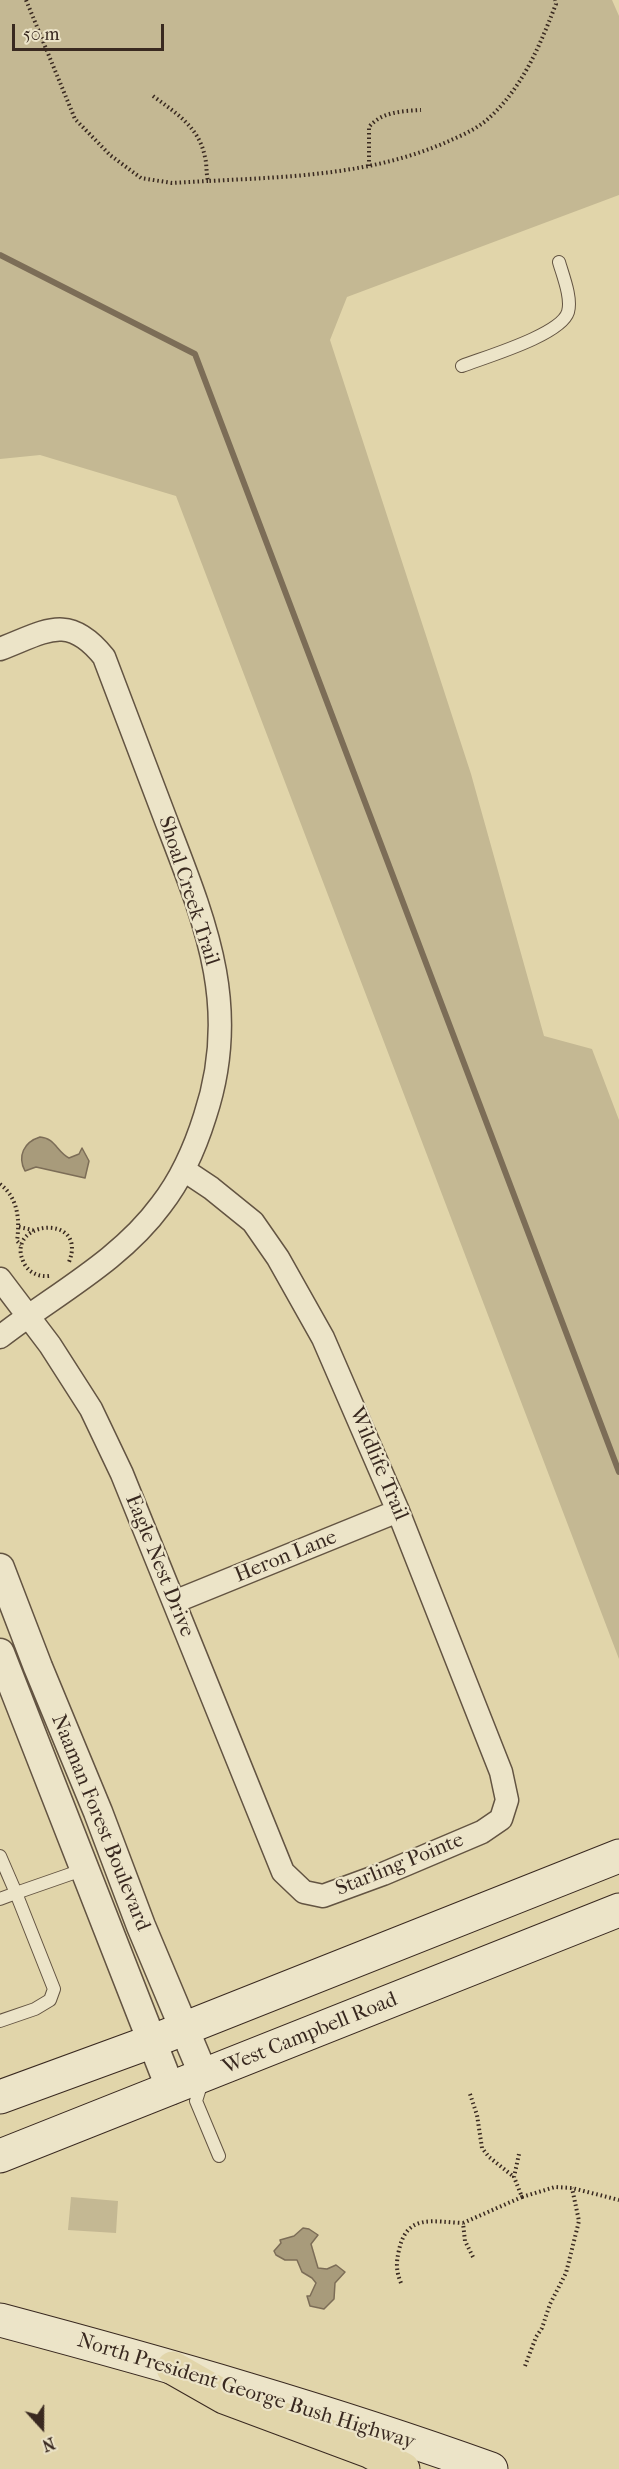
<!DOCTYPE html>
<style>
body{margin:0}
#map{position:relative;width:619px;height:2469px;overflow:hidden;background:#e1d5aa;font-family:"IM FELL French Canon",serif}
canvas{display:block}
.north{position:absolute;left:12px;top:2397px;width:60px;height:60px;-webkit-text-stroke:4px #ece4c8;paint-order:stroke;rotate:159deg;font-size:16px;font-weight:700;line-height:24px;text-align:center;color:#392920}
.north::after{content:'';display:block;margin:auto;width:21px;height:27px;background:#392920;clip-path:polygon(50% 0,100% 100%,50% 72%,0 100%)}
.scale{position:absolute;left:12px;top:24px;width:152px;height:27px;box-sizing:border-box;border:3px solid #392920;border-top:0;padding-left:8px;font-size:18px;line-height:21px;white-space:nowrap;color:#392920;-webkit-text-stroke:4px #ece4c8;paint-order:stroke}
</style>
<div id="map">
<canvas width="619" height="2469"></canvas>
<div class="north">N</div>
<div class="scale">50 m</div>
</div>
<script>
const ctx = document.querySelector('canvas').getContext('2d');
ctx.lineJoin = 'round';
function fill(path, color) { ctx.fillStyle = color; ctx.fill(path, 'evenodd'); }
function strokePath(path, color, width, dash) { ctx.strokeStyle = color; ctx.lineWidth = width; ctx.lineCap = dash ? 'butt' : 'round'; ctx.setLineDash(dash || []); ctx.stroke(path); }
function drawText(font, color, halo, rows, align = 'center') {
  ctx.font = font + ' "IM FELL French Canon",serif'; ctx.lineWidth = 4.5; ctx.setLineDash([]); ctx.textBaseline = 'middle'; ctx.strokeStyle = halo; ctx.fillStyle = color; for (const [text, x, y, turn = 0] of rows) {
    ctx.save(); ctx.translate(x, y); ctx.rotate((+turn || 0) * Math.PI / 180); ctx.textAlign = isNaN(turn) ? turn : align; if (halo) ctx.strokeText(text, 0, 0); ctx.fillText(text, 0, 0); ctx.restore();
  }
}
fill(new Path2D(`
 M0,0h612l7,16v179l-272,102 -17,43 141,434 73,262 48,13 27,71v539l-443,-1163 -136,-41 -40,4z
 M71,2197l47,4 -2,32 -48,-3z`), '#c4b893');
const water = new Path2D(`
 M40,1137c15,1 17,15 29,21l10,-4 3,-6 7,13 -4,17 -49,-11 -11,4c-8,-15 -1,-29 15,-34z
 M303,2228l6,1 9,6 -7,9 7,24 9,1 9,-4 9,7 -10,11 -1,16 -10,10 -14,-3 -3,-10h3l6,-13 -4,-5 -10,-6 -5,-12h-12l-9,-5 -2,-4 7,-8 -1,-3 14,-4z`);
fill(water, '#a89b7b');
strokePath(water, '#7c6d57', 1.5);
strokePath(new Path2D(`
 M0,255l195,99 424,1118`), '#7c6d57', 6);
const service = new Path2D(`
 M462,366c23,-9 99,-31 106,-54 4,-14 -5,-36 -9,-50
 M0,1856l16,37 -16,6
 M0,2021l35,-12 15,-9 4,-11 -38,-96 69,-24
 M202,2082l-6,19 23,55`);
const minor = new Path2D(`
 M0,649c45,-17 68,-37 104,8 21,55 42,111 63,166 39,101 74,185 38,293 -10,32 -23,62 -44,89 -41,56 -107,90 -161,132
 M0,1279l50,66 41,64 31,65 161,398 21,20 19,4 60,-22 99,-42 19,-13 6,-19 -6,-28 -103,-261 -75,-173 -45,-80 -25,-36 -42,-34 -27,-18
 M174,1602l224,-91`);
const tertiary = new Path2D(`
 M0,1568l38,99 60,145 43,114 63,150
 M0,1653l171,437`);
const secondary = new Path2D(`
 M0,2097l153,-56 466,-185
 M0,2156l619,-246
 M0,2320c165,44 330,91 491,149`);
const motorway = new Path2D(`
 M173,2368l51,29 145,54 34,18`);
strokePath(service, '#635442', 14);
strokePath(minor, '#635442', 25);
strokePath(tertiary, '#635442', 31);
strokePath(secondary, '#392920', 35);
strokePath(motorway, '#392920', 35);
strokePath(new Path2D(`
 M26,0l49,119 35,36 31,23 31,5 36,-2
 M153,96c23,17 46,31 52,61 2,8 1,16 3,24 79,-4 160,-6 234,-37 16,-7 34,-14 47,-26 34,-31 51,-73 67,-114l-1,-4
 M369,166v-39c12,-15 33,-16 52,-17
 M0,1184c18,14 20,35 17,57l4,4
 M19,1227l14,3
 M49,1276c-10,1 -19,-3 -24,-11 -25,-44 64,-54 44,-3
 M470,2094l7,21 5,33 7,9 25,20
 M522,2197l33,-10 17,1 47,12
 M473,2257l-8,-16 -2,-18 59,-26 -8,-20 5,-23
 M401,2283c-5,-12 -5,-20 -2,-33 8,-37 34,-28 64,-27
 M525,2366l11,-29 6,-9 8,-24 16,-31 13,-52 -7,-33`), '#392920', 4, [1.5, 3]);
strokePath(service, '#ece4c8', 12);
strokePath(minor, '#ece4c8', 22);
strokePath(tertiary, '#ece4c8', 28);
strokePath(secondary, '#ece4c8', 33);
strokePath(motorway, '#e1d5aa', 33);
drawText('21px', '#392920', '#ece4c8', [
 ["Shoal Creek Trail",188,891,72],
 ["Wildlife Trail",378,1464,67],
 ["Heron Lane",286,1557,-22],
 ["Eagle Nest Drive",159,1566,68],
 ["Naaman Forest Boulevard",100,1823,68],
 ["Starling Pointe",400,1865,-22],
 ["West Campbell Road",310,2034,-22],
 ["North President George Bush Highway",246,2392,17]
]);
</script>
